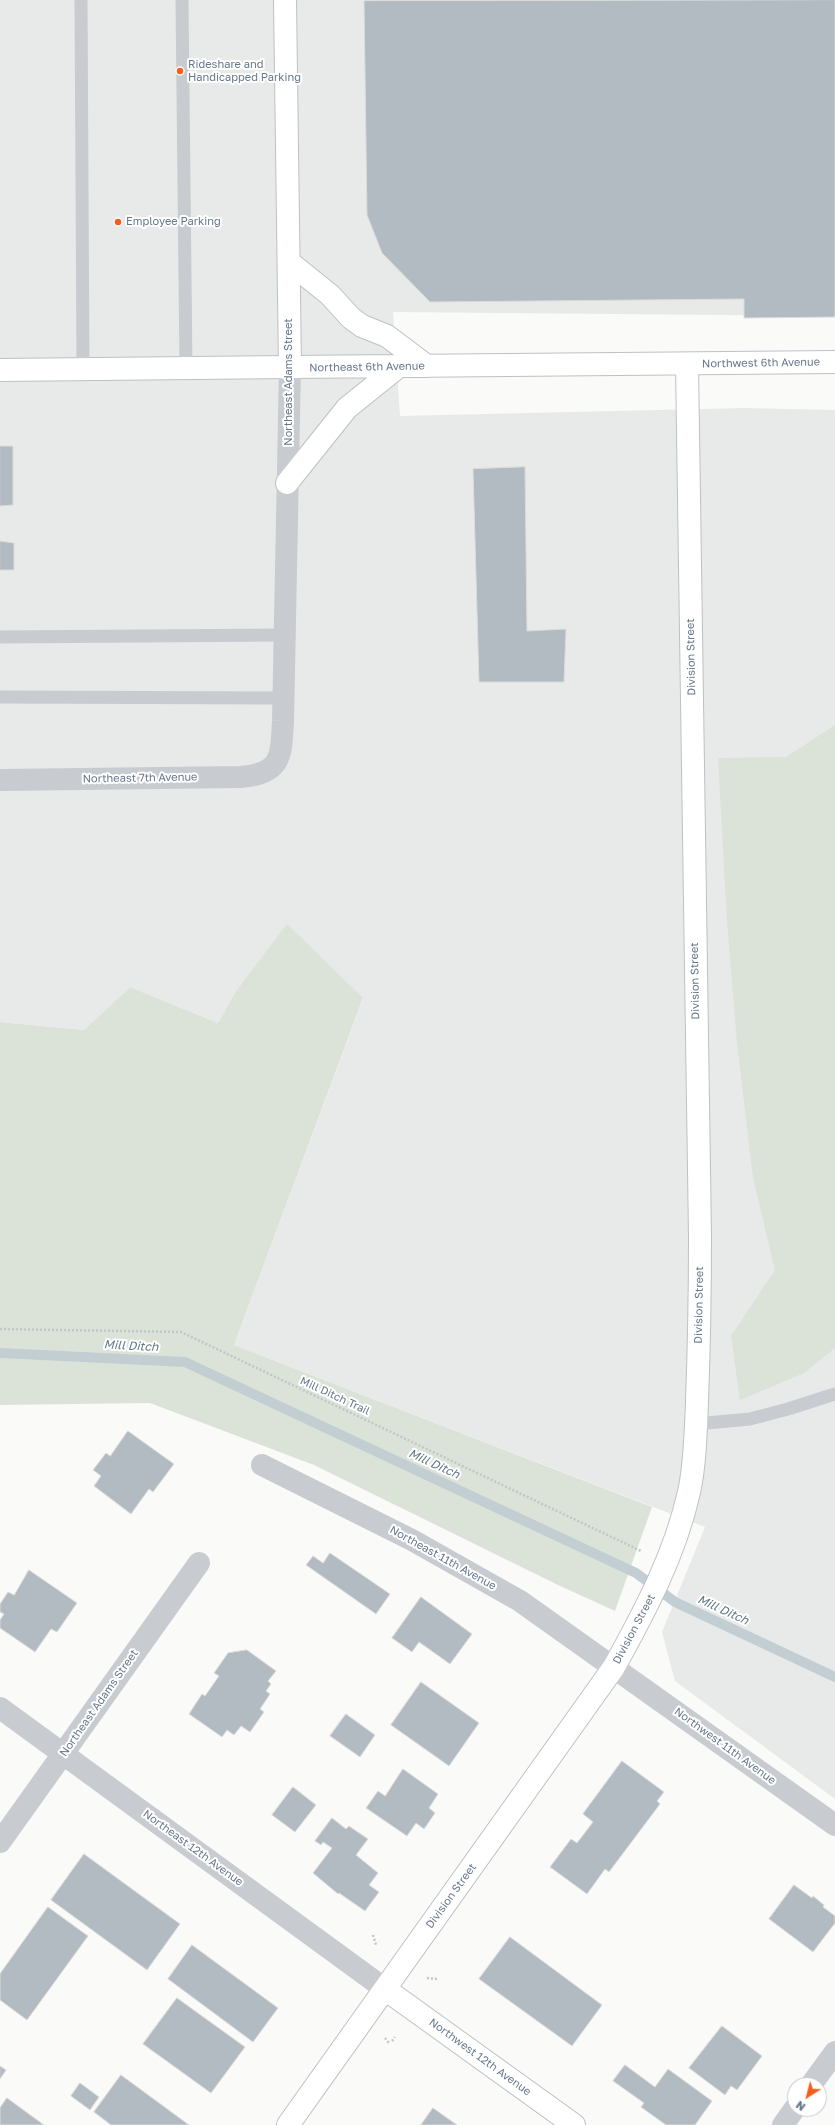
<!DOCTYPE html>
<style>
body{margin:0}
#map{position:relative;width:835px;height:2125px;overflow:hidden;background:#fafaf8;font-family:"Golos Text",sans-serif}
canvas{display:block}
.north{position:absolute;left:787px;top:2077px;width:40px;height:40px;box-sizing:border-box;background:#fff;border:1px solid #c2c9d1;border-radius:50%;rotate:216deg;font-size:11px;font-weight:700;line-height:16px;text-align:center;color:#66788c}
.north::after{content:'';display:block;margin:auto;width:14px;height:18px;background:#f65e1c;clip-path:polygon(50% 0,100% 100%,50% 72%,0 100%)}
</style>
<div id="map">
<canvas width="835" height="2125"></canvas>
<div class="north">N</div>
</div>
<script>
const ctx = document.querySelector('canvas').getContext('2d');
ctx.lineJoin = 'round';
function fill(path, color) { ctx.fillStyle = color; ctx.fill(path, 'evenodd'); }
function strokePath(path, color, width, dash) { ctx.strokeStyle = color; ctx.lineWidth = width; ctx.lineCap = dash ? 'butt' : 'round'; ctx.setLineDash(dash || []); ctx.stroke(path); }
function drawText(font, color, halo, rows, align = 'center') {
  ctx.font = font + ' "Golos Text",sans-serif'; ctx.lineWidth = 4; ctx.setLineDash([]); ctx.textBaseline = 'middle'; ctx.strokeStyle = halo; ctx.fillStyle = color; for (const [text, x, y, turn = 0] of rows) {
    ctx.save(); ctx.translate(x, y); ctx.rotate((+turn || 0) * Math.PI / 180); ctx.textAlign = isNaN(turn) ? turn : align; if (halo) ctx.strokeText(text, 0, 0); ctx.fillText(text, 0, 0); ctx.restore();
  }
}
fill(new Path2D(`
 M0,0h835v316l-442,-4 7,104 344,-8 91,2v1389l-160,-118 -13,-49 43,-105 -471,-182 129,-346 -76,-74 -51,66 -18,32 -88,-36 -46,43 -84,-8z`), '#e8e9e9');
fill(new Path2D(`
 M835,725v623l-31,25 -64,27 -9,-64 44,-66 -22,-92 -16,-135 -10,-122 -9,-163 68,-1z
 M287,924l76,74 -129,347 418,162 -37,104 -57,-26 -244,-120 -164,-62 -150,2v-383l84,8 46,-43 88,36 18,-32z`), '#dbe3d8');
strokePath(new Path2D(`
 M0,1353l185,9 451,211 39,29 160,75`), '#c3ced3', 10);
const building = new Path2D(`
 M835,0v317l-91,1v-19l-314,3 -48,-49 -15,-38 -3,-214z
 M0,446h13v59l-13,1z
 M525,467l2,164 39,-2 -2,53h-85l-6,-213z
 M0,541l14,2v27h-14z
 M128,1431l46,33 -21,28 -4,-3 -18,25 -37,-28 7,-10 -8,-6 13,-17 4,3z
 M330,1553l60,41 -14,20 -70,-49 7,-9 10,7z
 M29,1570l48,33 -20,29 -6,-3 -16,23 -35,-24v-8l4,-6 -4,-2v-8l8,-12 6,3z
 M421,1597l51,37 -22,30 -31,-22 -7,10 -20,-14z
 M247,1650l29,21 -8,10 3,3 -5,7 4,3 -10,15 4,3 -14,20 -9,-6 -7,9 -7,-5 -5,7 -33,-23 13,-20 3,2 14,-20 -5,-3 14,-20z
 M421,1682l58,41 -30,43 -58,-41z
 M346,1714l29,21 -15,22 -30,-21z
 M622,1761l42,31 -7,9 3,3 -51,68 -4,-3 -18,25 -37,-27 21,-28 6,4 16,-21 -10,-8z
 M403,1769l35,25 -9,14 6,5 -11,16 -8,-6 -9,13 -41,-28 12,-17 7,5z
 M293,1787l23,18 -21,27 -23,-17z
 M332,1818l14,11 3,-3 19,13 -12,16 22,18 -9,12 10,7 -14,19 -26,-18 -1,1 -25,-21 19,-25 -9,-6 -2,3 -6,-4z
 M84,1854l96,70 -33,46 -96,-70z
 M794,1885l18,13 1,-2 11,9 -1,2 12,9v7l-22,29 -44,-33z
 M48,1907l40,29 -61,84 -27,-20v-26z
 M510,1937l92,68 -30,41 -93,-67z
 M192,1945l86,63 -25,34 -85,-63z
 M177,1998l68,49 -34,46 -68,-49z
 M722,2026l40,30 -25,34 -6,-4 -6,9 -36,-27z
 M625,2065l30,22 13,-18 44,32 -17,24h-29l-25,-18 3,-4 -31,-22z
 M0,2066l6,4 -6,9z
 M121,2075l68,50h-78l-17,-13z
 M80,2083l19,14 -9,13 -19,-14z
 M7,2098l37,27h-44v-17z
 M433,2108l24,17h-36z`);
fill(building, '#b2bac2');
strokePath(building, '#dcdcda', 1);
const secondary = new Path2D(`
 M0,370l290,-3
 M385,1989l189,136
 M288,2125l326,-458c31,-56 61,-112 75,-175 6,-26 7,-63 8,-91 2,-54 3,-109 3,-164l-13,-873`);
const primary = new Path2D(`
 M285,0l5,367 545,-5
 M289,262l41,33 21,23 11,8 25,10 40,30
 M287,483l60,-75 51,-41`);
strokePath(secondary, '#bcc1c6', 24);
strokePath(primary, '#bdc1c5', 24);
strokePath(new Path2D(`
 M0,1329l181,3 460,219
 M373,1935l3,10
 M427,1978l10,1
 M385,2038l4,5
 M392,2041l3,-4`), '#c3c5c8', 2.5, [2, 2]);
strokePath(new Path2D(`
 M81,0l2,369
 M182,0l4,369
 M0,637l285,-2
 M0,697l283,1
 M696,1424l54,-5 38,-10 47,-15`), '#c8cbd0', 13);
strokePath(new Path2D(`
 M0,780l241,-3c41,-4 40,-20 42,-56l7,-354
 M262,1465l150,75 108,61 315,224
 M0,1708l385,281
 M0,1842l199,-279
 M811,2085l24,-33
 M783,2125l12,-17`), '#c8cbd0', 22);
strokePath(secondary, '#fff', 22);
strokePath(primary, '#fff', 22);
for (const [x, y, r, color] of [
 [180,71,4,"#f65e1c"],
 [118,222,4,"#f65e1c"]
]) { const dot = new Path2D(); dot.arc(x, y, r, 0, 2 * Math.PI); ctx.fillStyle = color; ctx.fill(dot); strokePath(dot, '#fff', 1.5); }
drawText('11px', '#66788c', '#fff', [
 ["Rideshare and",188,65],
 ["Handicapped Parking",188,78],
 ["Employee Parking",126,222]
], 'left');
drawText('11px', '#66788c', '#fff', [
 ["Northwest 6th Avenue",761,363,-1],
 ["Northeast 6th Avenue",367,367,-1],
 ["Northeast Adams Street",289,382,-90],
 ["Division Street",691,657,-91],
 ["Northeast 7th Avenue",140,778,-1],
 ["Division Street",695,981,-91],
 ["Division Street",699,1305,-89],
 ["Mill Ditch Trail",335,1396,25],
 ["Northeast 11th Avenue",443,1558,29],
 ["Division Street",634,1629,-62],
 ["Northeast Adams Street",99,1703,-55],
 ["Northwest 11th Avenue",725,1746,36],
 ["Northeast 12th Avenue",193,1848,36],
 ["Division Street",451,1896,-54],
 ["Northwest 12th Avenue",480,2057,36]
]);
drawText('italic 12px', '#627a87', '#fff', [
 ["Mill Ditch",131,1346,3],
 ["Mill Ditch",434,1464,25],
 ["Mill Ditch",723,1610,25]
]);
</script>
